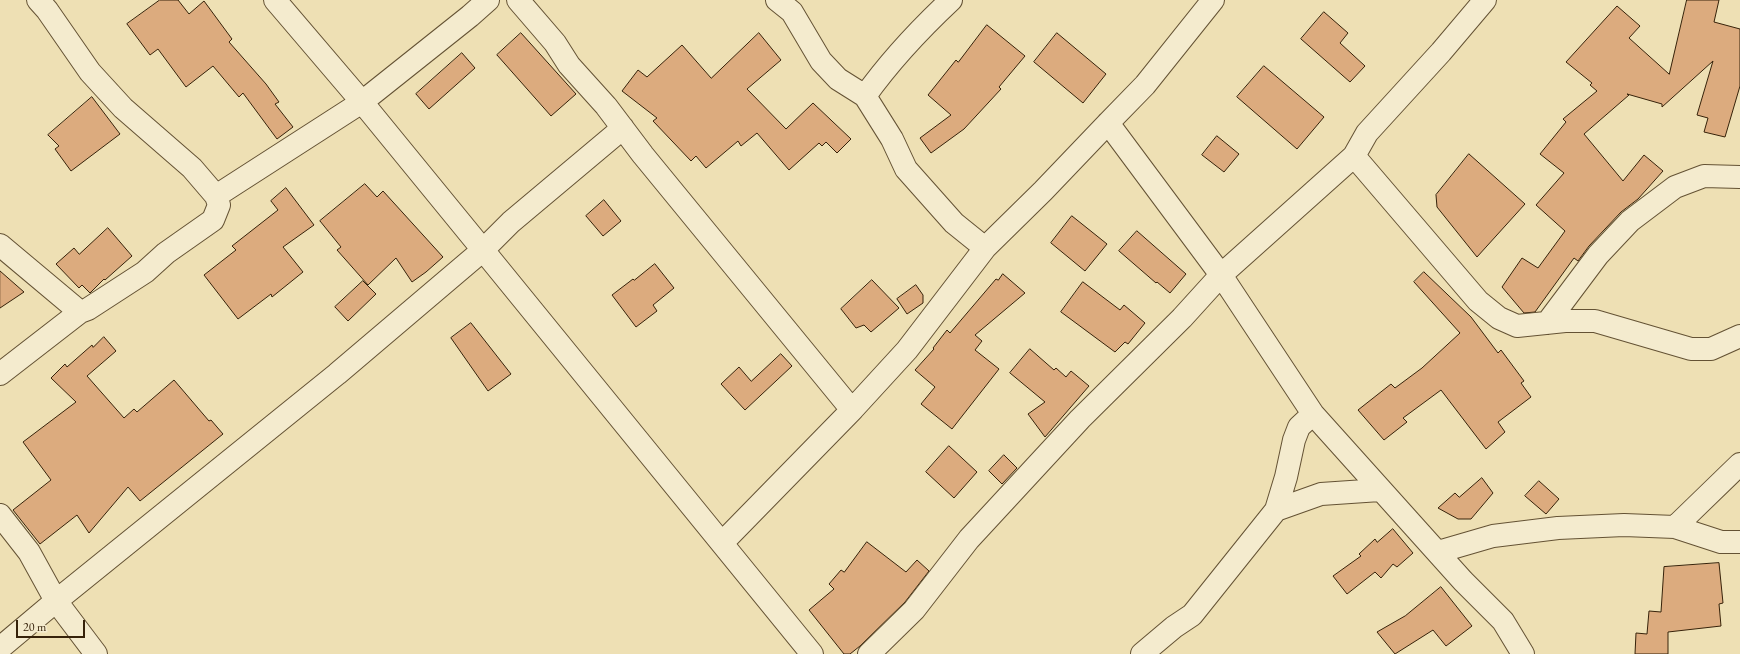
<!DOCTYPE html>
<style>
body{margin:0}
#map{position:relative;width:1740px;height:654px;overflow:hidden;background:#eee0b4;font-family:"EB Garamond",serif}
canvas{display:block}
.scale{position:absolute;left:16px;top:620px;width:69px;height:18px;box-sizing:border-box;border:2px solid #36220a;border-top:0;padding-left:5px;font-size:12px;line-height:14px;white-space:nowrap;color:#36220a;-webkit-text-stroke:3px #f4ebce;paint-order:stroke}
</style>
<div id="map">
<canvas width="1740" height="654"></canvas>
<div class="scale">20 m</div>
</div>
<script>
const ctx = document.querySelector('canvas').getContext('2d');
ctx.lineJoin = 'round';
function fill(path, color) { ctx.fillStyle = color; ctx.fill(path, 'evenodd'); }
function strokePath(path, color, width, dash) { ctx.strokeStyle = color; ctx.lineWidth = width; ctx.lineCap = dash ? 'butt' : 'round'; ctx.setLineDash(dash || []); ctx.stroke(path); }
const building = new Path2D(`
 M160,0h18l11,14 15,-13 28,38 -3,3 37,42 13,18 -4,2 18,23 -16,12 -34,-46 -4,4 -26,-31 -27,21 -28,-38 -8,6 -23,-31z
 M1687,0h32l-5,22 26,7v57l-15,51 -21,-5 4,-14 -11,-3 16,-54 -51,46v-3l-35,-10 2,1 -45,39 39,47 21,-26 19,16 -25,28 -17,13 -32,34 -11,15 -4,-3 -39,54 -11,1 -22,-26 20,-29 16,10 27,-37 -29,-26 28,-32 -24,-19 26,-32 -3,-3 34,-28 -7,-6 2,-2 -26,-21 51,-56 23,20 -11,12 40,36z
 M1324,12l24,21 -8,10 25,23 -15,16 -49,-43z
 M987,25l38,31 -26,31 2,2 -37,40 -33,24 -11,-15 31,-23 -23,-20 28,-35 2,2z
 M521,33l55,61 -25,22 -54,-61z
 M759,33l22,27 -34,29 39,40 27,-26 38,36 -14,14 -11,-11 -4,4 -3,-3 -30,27 -32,-37 -16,13 -3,-5 -32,27 -10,-12 -5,5 -38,-40 4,-3 -35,-27 16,-21 9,7 35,-32 29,33z
 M1057,33l49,41 -23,29 -49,-41z
 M462,53l13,15 -46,41 -13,-15z
 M1264,66l60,51 -27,32 -60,-52z
 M92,97l28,37 -49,37 -16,-22 4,-3 -11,-11z
 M1217,136l22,18 -15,18 -22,-17z
 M1469,154l56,50 -48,53 -40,-50 -1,-12z
 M365,184l12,13 6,-6 60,66 -17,15 -14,10 -16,-24 -28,27 -31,-35 4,-3 -21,-26z
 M286,188l28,37 -31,22 20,25 -31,25 -1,-3 -33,25 -34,-44 32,-25 -4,-4 46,-36 -7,-9z
 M604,200l17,21 -18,15 -17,-20z
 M1072,216l35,28 -22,27 -34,-28z
 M108,228l24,28 -27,24 -1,-1 -14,14 -8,-8 -3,3 -23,-24 18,-16 5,6z
 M1137,231l49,43 -16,19 -13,-11 -1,1 -37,-32z
 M655,264l19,24 -21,17 4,6 -21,16 -24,-32 21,-16 1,1z
 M0,271l24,21 -24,16z
 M1424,272l47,45 27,36 3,-3 23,31 -3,2 10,14 -33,25 7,10 -19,17 -45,-59 -38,28 4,4 -23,18 -26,-30 33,-26 4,4 27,-20 38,-35 -46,-51z
 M1003,274l22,19 -50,42 7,6 -7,9 24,19 -47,60 -31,-25 14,-17 -20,-17 19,-21 -1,-1 14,-18 3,3 46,-54 2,1z
 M872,280l27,28 -28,24 -7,-7 -8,3 -15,-19z
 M363,281l13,13 -28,27 -13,-14z
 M1083,282l37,28 4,-5 21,18 -17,21 -3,-2 -10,10 -54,-40z
 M916,285l7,10v8l-16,11 -10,-15z
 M471,323l40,51 -23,17 -37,-53z
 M104,337l12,14 -29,25 37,42 10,-9 3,3 37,-32 35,41 2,-1 12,14 -83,67 -12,-14 -39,46 -12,-18 -37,29 -27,-34 38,-30 -28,-38 53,-40 -25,-24 14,-14 2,3 25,-22 1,2z
 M1030,349l24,21 2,-2 10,9 5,-6 18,15 -44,51 -17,-23 17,-12 -35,-29z
 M781,354l11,12 -47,44 -24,-26 18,-17 12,14z
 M949,446l28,26 -23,26 -28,-26z
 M1004,455l13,13 -15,16 -13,-13z
 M1482,478l11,15 -22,26h-13l-20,-11 17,-15 4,4z
 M1539,481l20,18 -13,15 -21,-18z
 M1393,529l20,24 -16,14 -4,-3 -12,14 -6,-6 -28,22 -14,-18 28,-20 -2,-2 16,-15 2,3z
 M867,542l39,30 11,-12 12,11 -24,31 -45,44 -10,8h-6l-35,-44 25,-21 -5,-5 12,-14 3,2z
 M1719,563l4,40 -4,1 2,22 -53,6v22h-33l1,-21 11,1 2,-23 12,1 3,-45z
 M1441,587l31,39 -26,20 -13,-16 -38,24 -18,-22 28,-16z`);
fill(building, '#dcab7e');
strokePath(building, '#36220a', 1);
const street = new Path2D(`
 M38,0l9,10 43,62 33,36 69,60 24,28
 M518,0l37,43 14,22 37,41 37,49 209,255
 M777,0l15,12 29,49 17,18 27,17 27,43 14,30 48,54 31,25
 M865,96c25,-35 54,-66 86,-96
 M1108,123l113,152 92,139 150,167 40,40 20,33
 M623,128l-112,94 -28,28 329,404
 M1354,156l124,145 21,17 18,8 48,-5h30l96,28h20l29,-13
 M0,245l80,67 8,-3 57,-37 21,-19 47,-33 6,-15 -3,-9 146,-94 -87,-102
 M1547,323l51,-68 32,-34 45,-34 29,-11 36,1
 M0,374l80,-62
 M1276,510l45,-16 59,-4
 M0,515l29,37 27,49 40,53
 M1675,527l65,-63
 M722,543l130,-133 55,-60 78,-102 58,-57 65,-68 37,-38 68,-85
 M1438,552l55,-16 65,-8 66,-3 51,2 46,15h19
 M0,648l56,-47 281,-227 146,-124 -121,-148 108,-86 18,-16
 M869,654l45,-44 55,-71 111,-120 102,-101 39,-43 133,-119 13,-23 74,-81 44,-52
 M1142,654l32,-27 18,-12 84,-105 10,-33 8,-37 5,-13 14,-13`);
strokePath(street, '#645234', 24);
strokePath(street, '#f4ebce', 22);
</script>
